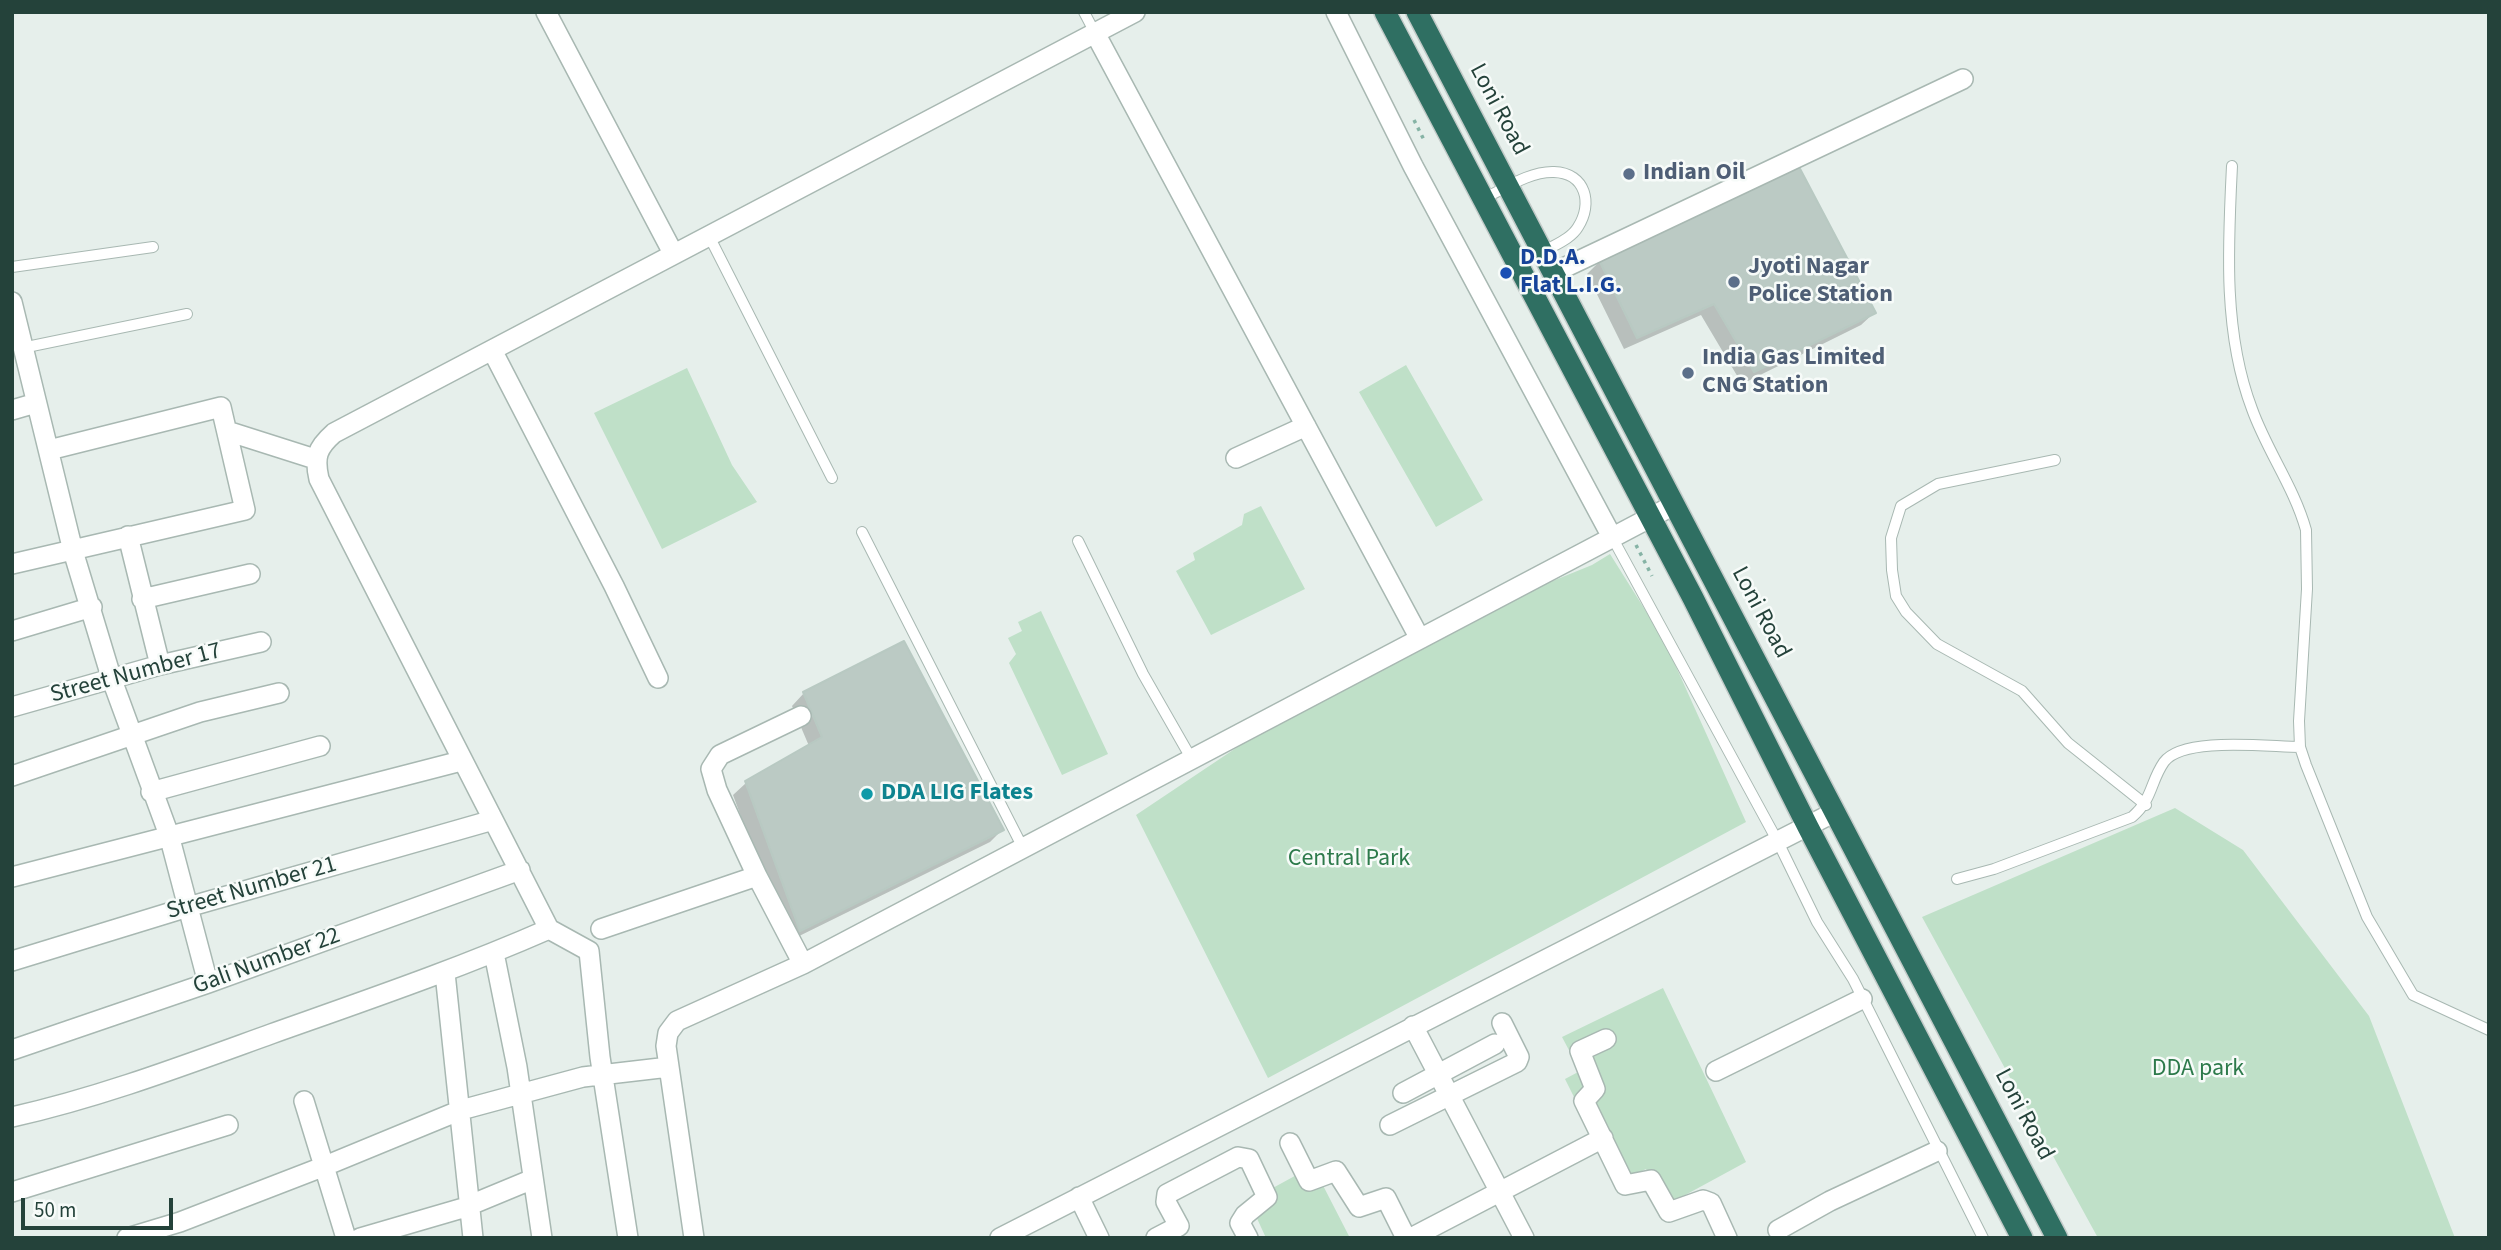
<!DOCTYPE html>
<style>
body{margin:0}
#map{position:relative;width:2501px;height:1250px;overflow:hidden;background:#e6efeb;font-family:"Source Sans 3",sans-serif}
canvas{display:block}
.frame{position:absolute;inset:0;border:14px solid #24423a;pointer-events:none}
.scale{position:absolute;left:21px;top:1198px;width:152px;height:32px;box-sizing:border-box;border:4px solid #24423a;border-top:0;padding-left:9px;font-size:21px;line-height:24px;white-space:nowrap;color:#24423a;-webkit-text-stroke:5px #f7fbf9;paint-order:stroke}
</style>
<div id="map">
<canvas width="2501" height="1250"></canvas>
<div class="frame"></div>
<div class="scale">50 m</div>
</div>
<script>
const ctx = document.querySelector('canvas').getContext('2d');
ctx.lineJoin = 'round';
function fill(path, color) { ctx.fillStyle = color; ctx.fill(path, 'evenodd'); }
function strokePath(path, color, width, dash) { ctx.strokeStyle = color; ctx.lineWidth = width; ctx.lineCap = dash ? 'butt' : 'round'; ctx.setLineDash(dash || []); ctx.stroke(path); }
function drawText(font, color, halo, rows, align = 'center') {
  ctx.font = font + ' "Source Sans 3",sans-serif'; ctx.lineWidth = 5; ctx.setLineDash([]); ctx.textBaseline = 'middle'; ctx.strokeStyle = halo; ctx.fillStyle = color; for (const [text, x, y, turn = 0] of rows) {
    ctx.save(); ctx.translate(x, y); ctx.rotate((+turn || 0) * Math.PI / 180); ctx.textAlign = isNaN(turn) ? turn : align; if (halo) ctx.strokeText(text, 0, 0); ctx.fillText(text, 0, 0); ctx.restore();
  }
}
fill(new Path2D(`
 M1406,365l77,135 -47,27 -77,-135z
 M687,368l45,97 25,37 -95,47 -68,-136z
 M1261,506l44,83 -94,46 -35,-64 19,-11 -2,-7 49,-28 2,-11z
 M1610,554l54,86 82,182 -478,256 -132,-263 121,-81 276,-145 59,-24z
 M1041,611l67,143 -46,21 -53,-112 7,-9 -8,-16 14,-7 -4,-9z
 M2175,808l68,42 126,166 86,222h-357l-176,-321z
 M1663,988l83,174 -81,44 -19,-37 -29,14 -52,-104 15,-8 -18,-34z
 M1313,1166l37,72h-84l-17,-37z`), '#bfe0c8');
fill(new Path2D(`
 M1600,261l274,52 -13,12 -119,59 -41,-69 -77,34 -37,-75z
 M804,693l198,137 -12,12 -203,100 -54,-147 13,-12 63,-37 -17,-40z`), '#0003');
const building = new Path2D(`
 M1797,163l79,150 -122,59 -40,-68 -77,34 -38,-78z
 M904,641l100,189 -204,101 -55,-150 77,-44 -19,-45z`);
fill(building, '#bbcac4');
strokePath(building, '#b8c9c2', 2);
const lane = new Path2D(`
 M1084,12l11,21
 M2232,166c-4,80 -9,167 20,243 15,42 42,78 54,121l1,59 -8,132 1,26 6,18 61,152 46,78 76,35
 M1483,199c21,-10 47,-28 71,-27 32,1 39,32 24,55 -7,12 -24,18 -35,25
 M709,236l123,242
 M12,267l141,-20
 M22,348l165,-34
 M2055,460l-117,24 -37,22 -10,32 1,32 4,26 10,16 31,32 85,47 46,52 78,62
 M862,532l161,316
 M1612,537l166,305 39,80 36,57 130,259
 M1078,541l65,133 48,84
 M1957,879l37,-10 138,-52c21,-18 18,-35 32,-55 19,-26 105,-15 136,-15`);
const street = new Path2D(`
 M546,12l127,241
 M1336,12l77,154 199,371
 M1095,33l324,604
 M1553,273l410,-194
 M12,302l61,249 39,129 57,155 39,148
 M492,350l122,236 44,92
 M12,410l24,-7
 M227,431l88,28
 M1236,458l70,-32
 M128,536l32,129
 M12,564l233,-54 -24,-103 -172,43
 M142,599l108,-25
 M12,631l80,-24
 M12,707l148,-42 101,-23
 M12,776l188,-64 79,-19
 M151,792l169,-46
 M757,876l46,88
 M12,877l449,-116
 M601,929l156,-53 -40,-86 -6,-21 9,-14 81,-39
 M494,953l23,114 25,171
 M12,961l176,-54 305,-87
 M445,973l28,265
 M1413,1026l111,212
 M1606,1039l-26,12 15,38 -11,12 41,84 26,-5 18,32 34,-12 8,3 16,35
 M12,1050l196,-67 312,-113
 M1716,1071l146,-72
 M1403,1093l92,-49
 M304,1101l42,137
 M12,1117c89,-20 173,-52 259,-83 93,-33 187,-65 278,-105
 M1390,1125l127,-63 2,-5 -17,-34
 M1290,1143l19,38 27,-10 23,36 27,-9 20,40
 M12,1192l216,-67
 M1079,1197l20,41
 M1778,1230l52,-29 107,-50
 M127,1238l53,-16 145,-56 136,-56 122,-33 86,-10
 M360,1238l103,-30 70,-29
 M628,1238l-28,-181 -11,-106 -40,-22 -230,-450c-5,-22 -2,-31 15,-46l801,-421
 M694,1238l-28,-192 2,-13 9,-12 126,-57 871,-459
 M1000,1238l835,-426
 M1156,1238l23,-12 -13,-24 1,-8 71,-37 11,2 18,38 -22,18 -5,8 8,15
 M1411,1238l192,-100`);
const highway = new Path2D(`
 M1385,12l308,586 115,229 214,411
 M1417,12l640,1226`);
strokePath(lane, '#a8b8b2', 12);
strokePath(street, '#a8b8b2', 22);
strokePath(highway, '#c2cac8', 24);
strokePath(new Path2D(`
 M1414,120l11,22
 M1636,545l16,31`), '#86b3a5', 3.5, [3.5, 5]);
strokePath(lane, '#fff', 10);
strokePath(street, '#fff', 19);
strokePath(highway, '#2f6f62', 21);
for (const [x, y, r, color] of [
 [1629,174,7,"#5c6f8a"],
 [1506,273,7,"#1a4fb4"],
 [1734,282,7,"#5c6f8a"],
 [1688,373,7,"#5c6f8a"],
 [867,794,7,"#0f9aa8"]
]) { const dot = new Path2D(); dot.arc(x, y, r, 0, 2 * Math.PI); ctx.fillStyle = color; ctx.fill(dot); strokePath(dot, '#f7fbf9', 2.5); }
drawText('24px', '#24423a', '#f7fbf9', [
 ["Loni Road",1498,110,62],
 ["Loni Road",1760,613,62],
 ["Street Number 17",136,674,-15],
 ["Street Number 21",252,889,-16],
 ["Gali Number 22",267,962,-20],
 ["Loni Road",2023,1115,62]
]);
drawText('bold 24px', '#4e5e75', '#f7fbf9', [
 ["Indian Oil",1643,174],
 ["Jyoti Nagar",1748,268],
 ["Police Station",1748,296],
 ["India Gas Limited",1702,359],
 ["CNG Station",1702,387]
], 'left');
drawText('bold 24px', '#164399', '#f7fbf9', [
 ["D.D.A.",1520,259],
 ["Flat L.I.G.",1520,287]
], 'left');
drawText('bold 24px', '#0d838f', '#f7fbf9', [
 ["DDA LIG Flates",881,794]
], 'left');
drawText('24px', '#2d7a4b', '#f7fbf9', [
 ["Central Park",1349,860],
 ["DDA park",2198,1070]
]);
</script>
